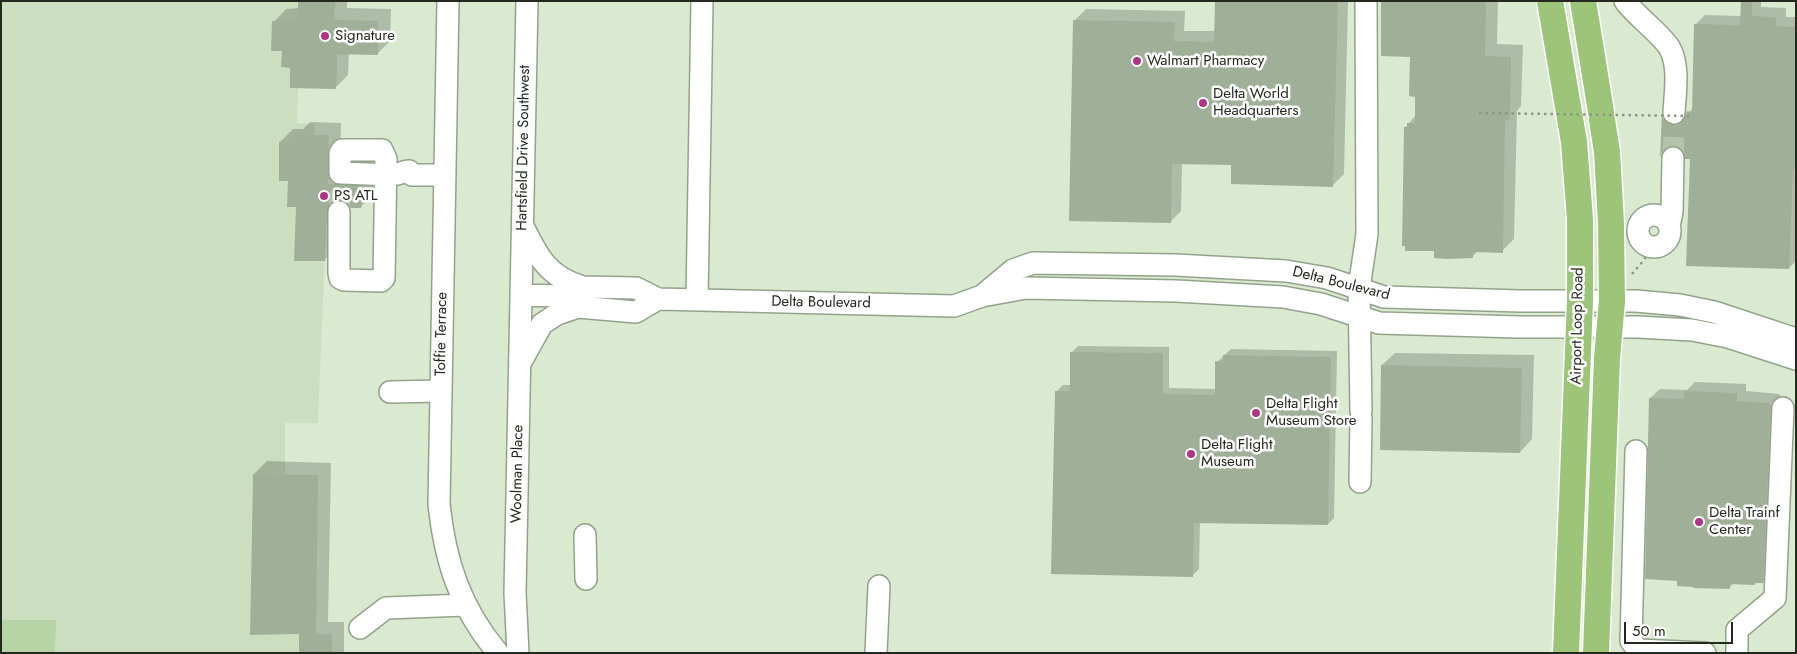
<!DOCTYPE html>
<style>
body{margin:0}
#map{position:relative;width:1797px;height:654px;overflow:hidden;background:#daead1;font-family:Jost,sans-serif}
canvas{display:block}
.frame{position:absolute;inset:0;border:2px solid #23291f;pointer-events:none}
.scale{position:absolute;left:1624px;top:622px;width:109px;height:22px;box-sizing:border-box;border:2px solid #23291f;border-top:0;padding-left:6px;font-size:15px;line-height:18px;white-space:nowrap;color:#23291f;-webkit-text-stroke:4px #fff;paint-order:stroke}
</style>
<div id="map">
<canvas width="1797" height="654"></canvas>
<div class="frame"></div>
<div class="scale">50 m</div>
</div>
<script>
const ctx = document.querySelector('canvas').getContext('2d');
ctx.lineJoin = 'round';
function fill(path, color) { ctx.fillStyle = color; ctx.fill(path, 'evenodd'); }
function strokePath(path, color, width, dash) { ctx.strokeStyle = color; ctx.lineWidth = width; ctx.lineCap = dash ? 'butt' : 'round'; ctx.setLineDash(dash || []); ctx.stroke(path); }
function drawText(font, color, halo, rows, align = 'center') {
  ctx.font = font + ' Jost,sans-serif'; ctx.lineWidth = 5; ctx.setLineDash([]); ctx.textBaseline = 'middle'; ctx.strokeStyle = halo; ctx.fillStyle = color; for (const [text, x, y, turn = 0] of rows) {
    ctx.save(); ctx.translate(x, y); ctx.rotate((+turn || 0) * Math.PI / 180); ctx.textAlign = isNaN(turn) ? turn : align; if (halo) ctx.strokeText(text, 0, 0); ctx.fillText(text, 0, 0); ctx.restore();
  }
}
fill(new Path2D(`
 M1,1h334v7h-12l1,12 54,1v34l-50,-1v7l9,1 -1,27 -38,-1 -1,35 18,1 -1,11h15l-1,49 34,1 -1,23h-33v15l-2,1 -8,199h-33v51h-32l-3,161 49,-1v19h-298z`), '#cbdfc0');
fill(new Path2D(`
 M1,620h55l-1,33h-54z`), '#b6d4a5');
fill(new Path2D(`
 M299,1h48v7l44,1 -1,32 -13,13 -28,-1 -1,22 -13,13 -44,-21 -8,-17 -9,-28 12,-13 13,-1z
 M1209,1h139l-4,173 -11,11 -101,-21 -50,-1 -1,48 -11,11 -95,-202 11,-11 99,2 -1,20h32v-29z
 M1382,1h116l-1,43 26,1 -2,61 -4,5 -3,128 -12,12h-24l-6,6 -67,-129 11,-13 1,-20 -6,-39 -30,-7z
 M1742,1h19v6l25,1v9h10v244l-7,7 -108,-121 -7,-3 -12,11 1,-41 9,-9 5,9 7,2h3l6,-9 3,-83 9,-9 37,1z
 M310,122l31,1 -1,49 34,2 -1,20 -12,13 -22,-9 -2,49 -12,13 -28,-54 -17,-64 13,-13h10z
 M1078,346l91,1v41l47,1 1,-27 14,-13 106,2 -3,167 -6,6 -128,-2 -1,47 -6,6 -137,-183 7,-7h8l1,-33z
 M1395,353l139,2 -2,84 -12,13 -138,-87z
 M1695,382l51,2v7l34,3 -8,178 -9,10h-6l-2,2 -21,-1 -4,4 -80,-189 10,-9 27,1z
 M267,461l64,2 -3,159h16v31h-44v-20l-46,-159z`), '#0003');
fill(new Path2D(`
 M298,1h37l-1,19 44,1v34l-41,-1 -1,35 -46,-1v-20l-9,-1 1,-16h-11l1,-30 26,-1z
 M1215,1h123l-5,186 -102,-3v-19l-59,-1 -1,59 -102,-2 4,-201 102,2 -1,19 40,1z
 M1485,1l1,3 -1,52 26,1 -1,63h-5l-2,133 -30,-1v6l-26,1 -13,-1v-7h-29v-5h-3l2,-119h3v-4h8v-26l-6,-1 1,-39 -29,-1v-54z
 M1741,1h11v15l24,1v9l20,1v143h-3l-4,99 -103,-3 4,-107h-5l-1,-7 -4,-4 -6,-2 -7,1 -5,5 -2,6 2,-45 1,6 4,4 7,2 6,-1 4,-4 3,-9 5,1 2,-88 46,1z
 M296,135h33l-1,18v31l34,2 -1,22h-10l-5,-7 -7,-1 -6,1 -5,5 -2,17 -1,38h-31l2,-54h-9l1,-26h-9v-39h17z
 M1070,352l93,1v41l52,1v-34l8,1v-7l108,2 -3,168 -134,-2 -1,54 -142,-3 4,-183h15z
 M1381,365l141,3 -2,85 -140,-3z
 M1684,391l53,2v8l34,2 -8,180h-8v2l-25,-1v5l-37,-1v-1l-16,-1v-5l-32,-2 4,-181 35,1z
 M253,474l65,1 -2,159h16v19h-33v-19l-49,1z`), '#a0af98');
strokePath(new Path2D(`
 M1673,158l1,-26
 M339,212l1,-23`), '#b5c3ad', 21, [21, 11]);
const minor = new Path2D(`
 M448,1l-9,503c6,57 21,104 59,149
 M1625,1c12,16 34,31 44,46 11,18 6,46 5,66
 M339,212v61l1,5 4,2 37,1 3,-3 2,-119 -4,-9h-40l-2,3v20c18,0 39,3 57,1 5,-1 7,-3 12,-3l3,4h33
 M1638 231a16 16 0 1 1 32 0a16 16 0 1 1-32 0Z
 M523,226c15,31 25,51 60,61
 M1669,226l3,-14 1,-54
 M521,295l42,1 11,-3 9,-6 53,1 22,11 296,7 28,-10 44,-8 150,3 107,6 38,7 58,19 140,4h119l54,3 36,7 68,22
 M983,295l30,-25 20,-7 143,2 110,6 41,7 57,19 136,4h116l44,4 34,7 82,27
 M563,296l15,11 58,5 22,-13
 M697,300l5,-299
 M522,360l20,-36 15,-10 21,-7
 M390,392l51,-1
 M1361,411l-2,-123 8,-54 -1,-233
 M1636,451l-5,190 7,9v3
 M1360,482l1,-64
 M585,535l1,44
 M360,628l26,-20 79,-3
 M1638,650l67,3
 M518,653l-3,-60 12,-592
 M876,653l3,-67
 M1737,653v-23l38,-32 8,-190`);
const major = new Path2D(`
 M1550,1l24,141 6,77v82l-14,352
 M1583,1l18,111
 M1596,653l11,-295 5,-57 -1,-77 -4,-72 -5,-32`);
strokePath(minor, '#93a38b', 24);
strokePath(major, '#fff', 29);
strokePath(new Path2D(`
 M1632,274l12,-14 7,-13`), '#8b9785', 2.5, [2.5, 4]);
strokePath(minor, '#fff', 21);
strokePath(major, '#9dc57a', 26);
strokePath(new Path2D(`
 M1479,113l212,3`), '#8b9785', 2.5, [2.5, 4]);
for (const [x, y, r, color] of [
 [325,36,5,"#b03486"],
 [1137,61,5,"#b03486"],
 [1203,103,5,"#b03486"],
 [324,196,5,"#b03486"],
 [1256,413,5,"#b03486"],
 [1191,454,5,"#b03486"],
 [1699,522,5,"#b03486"]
]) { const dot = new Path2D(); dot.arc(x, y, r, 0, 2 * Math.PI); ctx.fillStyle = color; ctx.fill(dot); strokePath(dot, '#fff', 2); }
drawText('15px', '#23291f', '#fff', [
 ["Signature",335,36],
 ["Walmart Pharmacy",1147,61],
 ["Delta World",1213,94],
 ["Headquarters",1213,111],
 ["PS ATL",334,196],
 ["Delta Flight",1266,404],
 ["Museum Store",1266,421],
 ["Delta Flight",1201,445],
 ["Museum",1201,462],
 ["Delta Trainf",1709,513],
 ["Center",1709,530]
], 'left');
drawText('15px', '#23291f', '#fff', [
 ["Hartsfield Drive Southwest",524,148,-89],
 ["Delta Boulevard",1341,284,14],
 ["Delta Boulevard",821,303,1],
 ["Airport Loop Road",1578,326,-89],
 ["Toffie Terrace",442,334,-89],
 ["Woolman Place",518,474,-89]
]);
</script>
